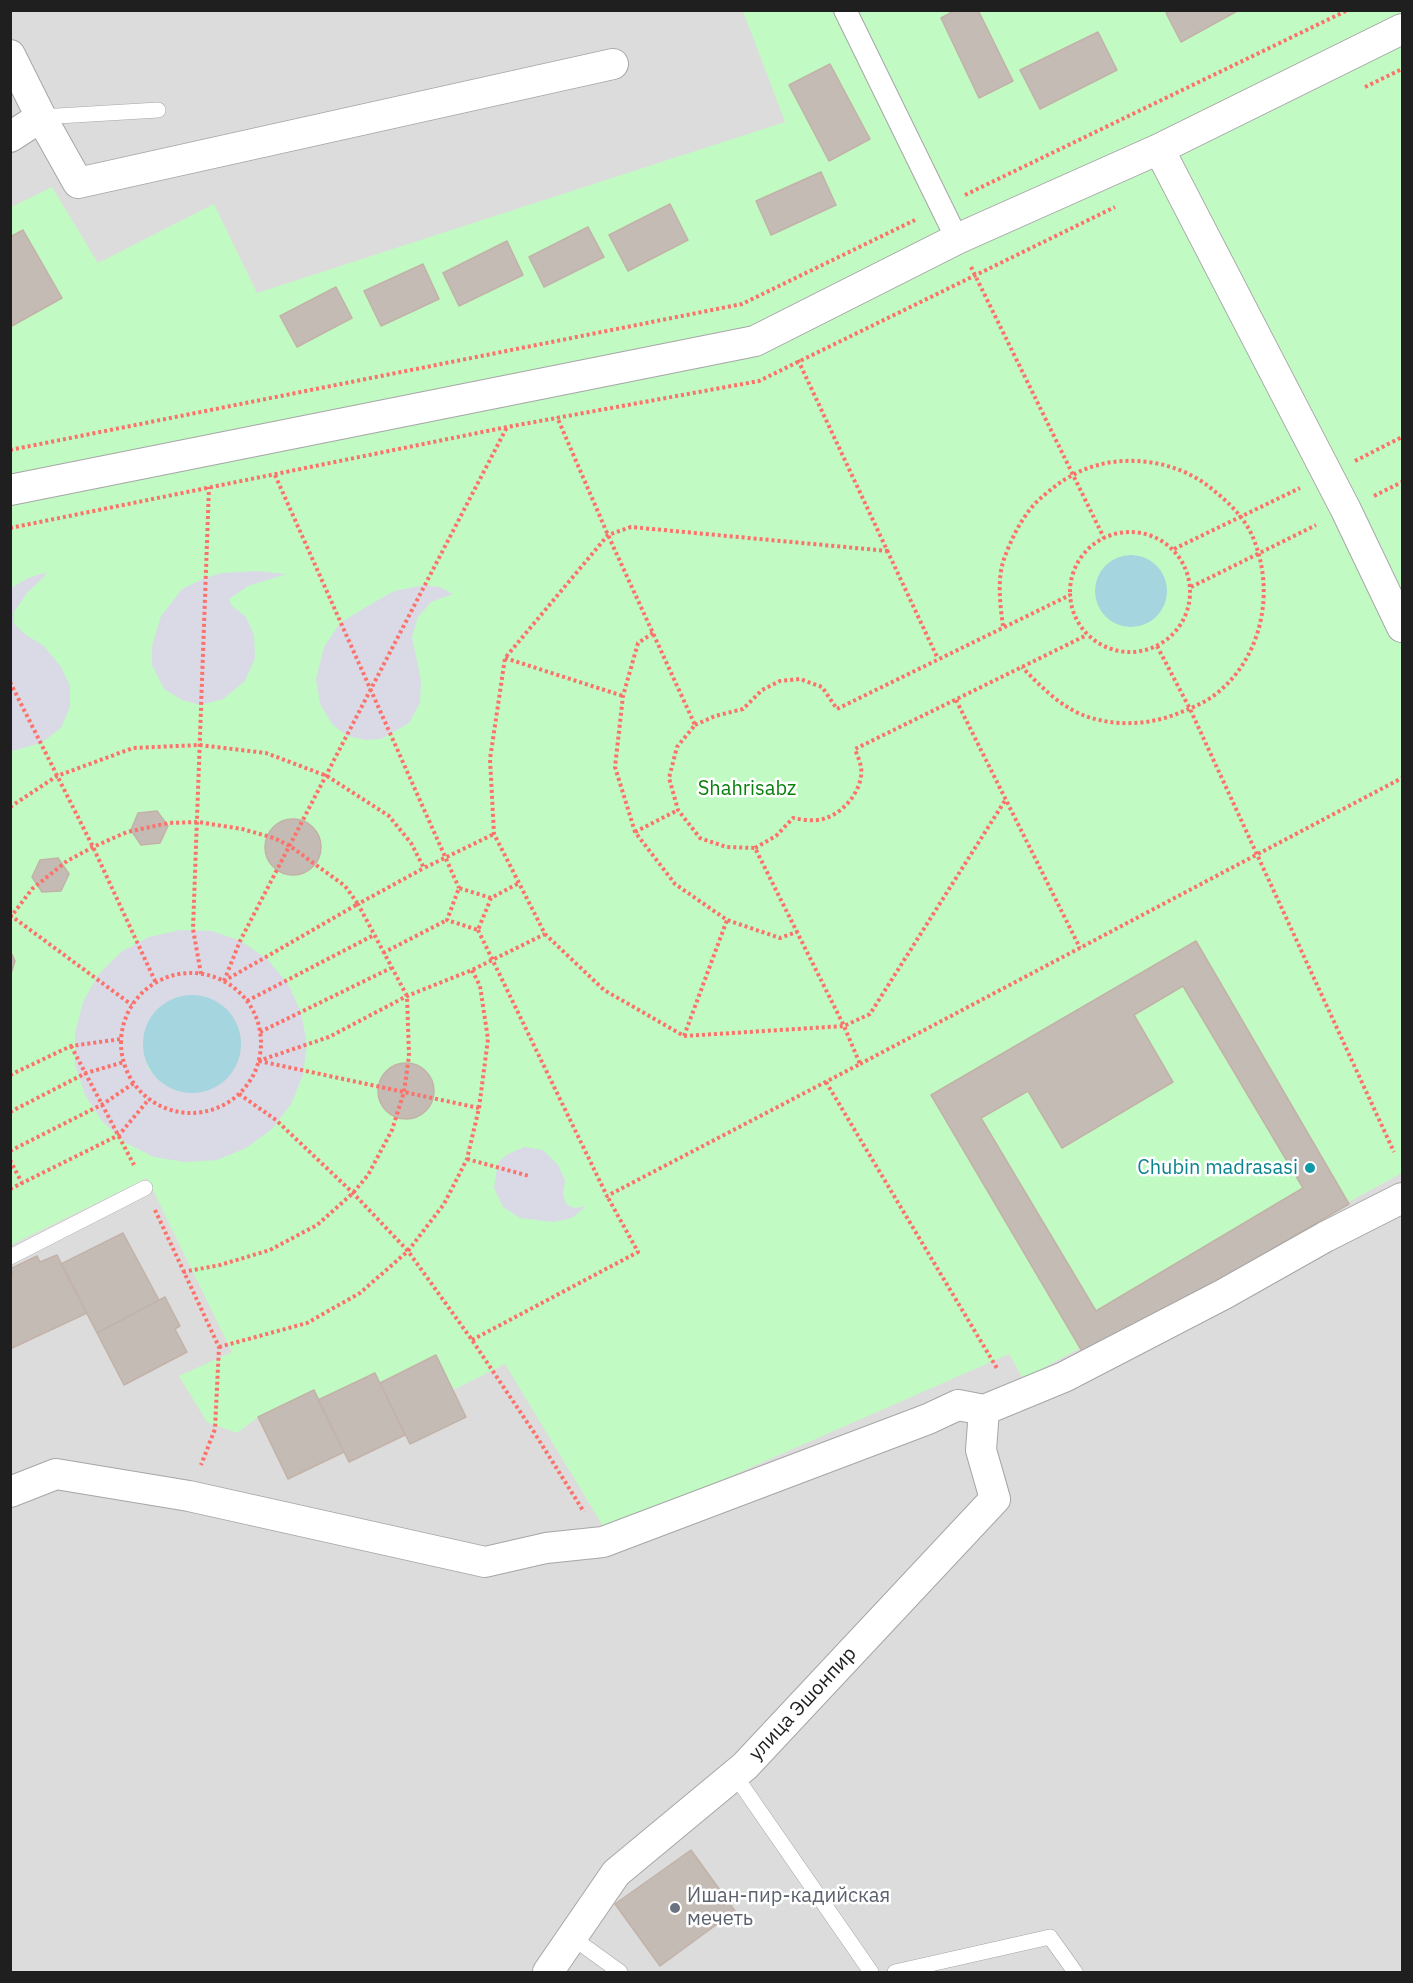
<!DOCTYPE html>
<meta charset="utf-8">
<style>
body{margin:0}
#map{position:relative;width:1413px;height:1983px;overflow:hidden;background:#f0ece6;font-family:"IBM Plex Sans",sans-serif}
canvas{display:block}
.frame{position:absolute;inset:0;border:12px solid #1f1f1f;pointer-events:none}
</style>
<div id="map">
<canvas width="1413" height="1983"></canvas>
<div class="frame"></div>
</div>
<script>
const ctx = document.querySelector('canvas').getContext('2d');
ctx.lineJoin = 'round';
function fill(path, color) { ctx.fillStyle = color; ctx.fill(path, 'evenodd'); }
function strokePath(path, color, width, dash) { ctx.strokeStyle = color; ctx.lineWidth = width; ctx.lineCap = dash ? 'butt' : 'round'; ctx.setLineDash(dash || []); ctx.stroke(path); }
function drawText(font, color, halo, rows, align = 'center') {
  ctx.font = font + ' "IBM Plex Sans",sans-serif'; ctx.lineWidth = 5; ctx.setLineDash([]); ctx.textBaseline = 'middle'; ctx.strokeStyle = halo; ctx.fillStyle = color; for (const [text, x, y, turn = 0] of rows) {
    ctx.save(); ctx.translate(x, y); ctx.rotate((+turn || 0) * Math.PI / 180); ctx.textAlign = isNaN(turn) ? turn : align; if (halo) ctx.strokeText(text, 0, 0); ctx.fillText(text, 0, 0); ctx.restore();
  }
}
fill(new Path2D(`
 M11,11h1391v1961h-1391z`), '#dddcdc');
fill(new Path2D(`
 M743,11h659v1162l-379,206 -14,-25 -403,177 -101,-167 -52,26 -17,-34 -56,27 -5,-10 -57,27 -5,-10 -55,27 -21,16 -30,-11 -28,-46 53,-24 -85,-174 -136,67v-1038l41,-20 46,76 116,-59 43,89 528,-171z`), '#c2fac4');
fill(new Path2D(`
 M257,571l29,3 -38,12 -19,13 2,6 15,12 8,18 1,23 -10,23 -22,18 -23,6 -18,-5 -18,-11 -12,-24v-19l9,-30 21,-27 23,-11 17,-5z
 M47,572l-4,6 -16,15 -13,19v12l12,11 18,11 17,21 9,19v21l-9,21 -20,15 -29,8 -2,-1 1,-162 17,-10z
 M425,585l15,2 13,7 -22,8 -13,15 -6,20 9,43 -1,23 -11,20 -28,16 -15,1 -19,-4 -15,-12 -12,-20 -4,-25 8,-32 16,-24 26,-16 28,-16z
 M180,930l32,1 29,10 26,18 21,25 13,28 6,32 -4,31 -12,29 -19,25 -26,19 -29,12 -32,2 -31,-5 -28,-14 -24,-22 -17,-26 -10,-31v-31l8,-31 15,-27 23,-23 28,-15zM142,1045l23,41 -17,-18z
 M524,1147l19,3 15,15 7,15 -2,15 4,10 8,3 11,-2 -14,12 -18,4 -34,-4 -17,-11 -9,-19 3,-20 2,-6 7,-7z`), '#dadae6');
fill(new Path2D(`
 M1095 591a36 36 0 1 1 72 0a36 36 0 1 1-72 0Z
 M143 1044a49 49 0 1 1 98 0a49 49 0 1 1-98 0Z`), '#a5d5de');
const building = new Path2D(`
 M956,10h22l35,71 -34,17 -38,-80z
 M1170,10h69l-58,32 -15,-29z
 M1098,32l19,38 -77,39 -20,-39z
 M830,64l40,75 -41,22 -40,-76z
 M821,172l15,33 -65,30 -15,-34z
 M670,204l18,36 -60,31 -19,-36z
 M588,227l16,30 -60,30 -15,-30z
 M23,230l39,68 -52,29v-90z
 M507,241l16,34 -64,31 -16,-33z
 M423,264l16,35 -58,27 -17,-35z
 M336,287l16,31 -55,29 -17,-31z
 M157,811l11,15 -8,17 -19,2 -10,-15 7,-17z
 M265 847a28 28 0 1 1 56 0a28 28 0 1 1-56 0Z
 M58,858l11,16 -8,17 -19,1 -10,-15 8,-17z
 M1196,941l153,263 -263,154 -155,-263zM1183,986l120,202 -207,123 -115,-193 47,-27 34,57 111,-66 -39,-67z
 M10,950l5,11 -5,16z
 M378 1091a28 28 0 1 1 56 0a28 28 0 1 1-56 0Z
 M123,1233l36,67 -62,33 -36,-69z
 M57,1255l30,58 -77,36v-72l3,-2 -3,-6 27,-13 3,6z
 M165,1297l15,29 -5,3 12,23 -63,33 -27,-52z
 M436,1355l30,62 -56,27 -30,-61z
 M375,1373l30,62 -56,27 -31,-62z
 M314,1390l30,62 -56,27 -30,-62z
 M691,1850l44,61 -75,55 -45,-62z`);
fill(building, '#c5bbb5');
strokePath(building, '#c2b2a8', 1.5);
const service = new Path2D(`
 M41,117l117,-7
 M10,1257l135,-69
 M734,1774l137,198
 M573,1938l47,34
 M895,1972l155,-35 25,35`);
const pedestrian = new Path2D(`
 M845,10l112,229`);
const minor = new Path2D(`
 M10,55l31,62 37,66 535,-119
 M10,137l31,-20
 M1159,149l187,361 56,117
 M10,490l745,-149 202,-102 202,-90 243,-120
 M10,1492l46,-18 133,22 296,66 61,-14 57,-6 325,-123 30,-14 26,5 80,-33 160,-83 101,-57 77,-39
 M548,1972l68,-99 129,-107 250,-267 -14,-49 3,-40`);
strokePath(service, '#a6a6a6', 16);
strokePath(pedestrian, '#a6a6a6', 24);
strokePath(minor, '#a6a6a6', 32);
strokePath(new Path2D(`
 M1365,87l37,-18
 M965,195l383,-185
 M971,267l133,271
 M798,360l140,299
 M10,450l732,-146 173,-84
 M1355,461l47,-24
 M275,475l184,413
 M1374,496l28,-14
 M10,528l497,-101 252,-46 356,-174
 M1070 592a60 60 0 1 1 120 0a60 60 0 1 1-120 0Z
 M1174,549l126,-61
 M888,551l-257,-24 -23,8 -103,123 -15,101 4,75 51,100 59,56 80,46 160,-10 26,-12 136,-215
 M1191,587l125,-62
 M1003,626c-3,-21 -6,-47 1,-67 8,-22 20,-47 38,-62 8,-7 19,-16 29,-21 43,-25 104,-18 141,13 15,12 30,26 39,44 25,54 13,123 -35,161 -13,10 -29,16 -45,22 -29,10 -64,10 -93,-3 -22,-11 -39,-28 -56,-46
 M653,633l-15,10 -15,53 -8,71 20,65 40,52 52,36 53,18 17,-6
 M1157,646l33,63 204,443
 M505,658l118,38
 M10,682l83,165 63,136
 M956,700l124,248
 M695,725l20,-9 28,-7 19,-19 18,-9 20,-2 22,8 15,22 233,-114
 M10,807l47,-31 76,-28 66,-3 67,8 61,23 62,40 22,27 13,25 70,-34
 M635,832l43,-22
 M755,848l21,-12 17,-18c10,2 23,4 33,0 19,-6 38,-30 35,-51 -1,-6 -4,-12 -6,-18l232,-114
 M491,898l-32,-10 -12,32 31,10 13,-32 28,-15
 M10,915l122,90
 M10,918l22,-29 35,-28 26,-14 34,-15 42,-9 29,-1 44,7 32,9 16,8 55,40 13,18 -134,77
 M478,930l129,266 253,-132 -16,-38 -89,-178 -29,-1 -26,-9 -22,-28 -9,-32 8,-31 18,-22 -87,-190 -51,-118
 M383,953l64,-33
 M121 1043a70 70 0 1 1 140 0a70 70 0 1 1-140 0Z
 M201,974l-8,-45 16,-442
 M224,981l16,-40 267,-514
 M247,1001l127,-66
 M260,1032l131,-64
 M684,1036l43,-116
 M71,1046l63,119
 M258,1061l71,-24 78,-41 65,-26 73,-36
 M259,1061l220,47
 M860,1064l542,-286
 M10,1075l61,-29 50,-7
 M826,1082l172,288
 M239,1094l37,26 77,73 55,58 64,89 65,97 47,75
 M10,1112l76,-39 38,-11
 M10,1151l93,-47 31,-21
 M467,1159l62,17
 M10,1160l12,23
 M10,1189l109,-54 30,-36
 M155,1210l64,137 -4,82 -14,36
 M183,1272l37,-7 50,-15 47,-25 36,-32 15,-18 24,-45 12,-38 5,-36 -2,-60 -49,-92 66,-36
 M472,1340l166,-88 -31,-56
 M219,1347l88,-24 53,-30 48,-42 36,-47 23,-45 12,-51 9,-69 -8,-53 -8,-16`), '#fc726b', 4, [3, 3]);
strokePath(service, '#fff', 15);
strokePath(pedestrian, '#fff', 22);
strokePath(minor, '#fff', 30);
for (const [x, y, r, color] of [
 [1310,1168,6,"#0f9aa8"],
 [675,1908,6,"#6b7280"]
]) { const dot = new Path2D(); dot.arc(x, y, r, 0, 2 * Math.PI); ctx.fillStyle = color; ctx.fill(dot); strokePath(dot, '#fff', 2); }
drawText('20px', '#0a810d', '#fff', [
 ["Shahrisabz",747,789]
]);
drawText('20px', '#0d838f', '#fff', [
 ["Chubin madrasasi",1298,1168]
], 'right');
drawText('20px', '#1f1f1f', '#fff', [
 ["улица Эшонпир",803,1704,-47]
]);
drawText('20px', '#5b616d', '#fff', [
 ["Ишан-пир-кадийская",687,1896],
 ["мечеть",687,1919]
], 'left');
</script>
